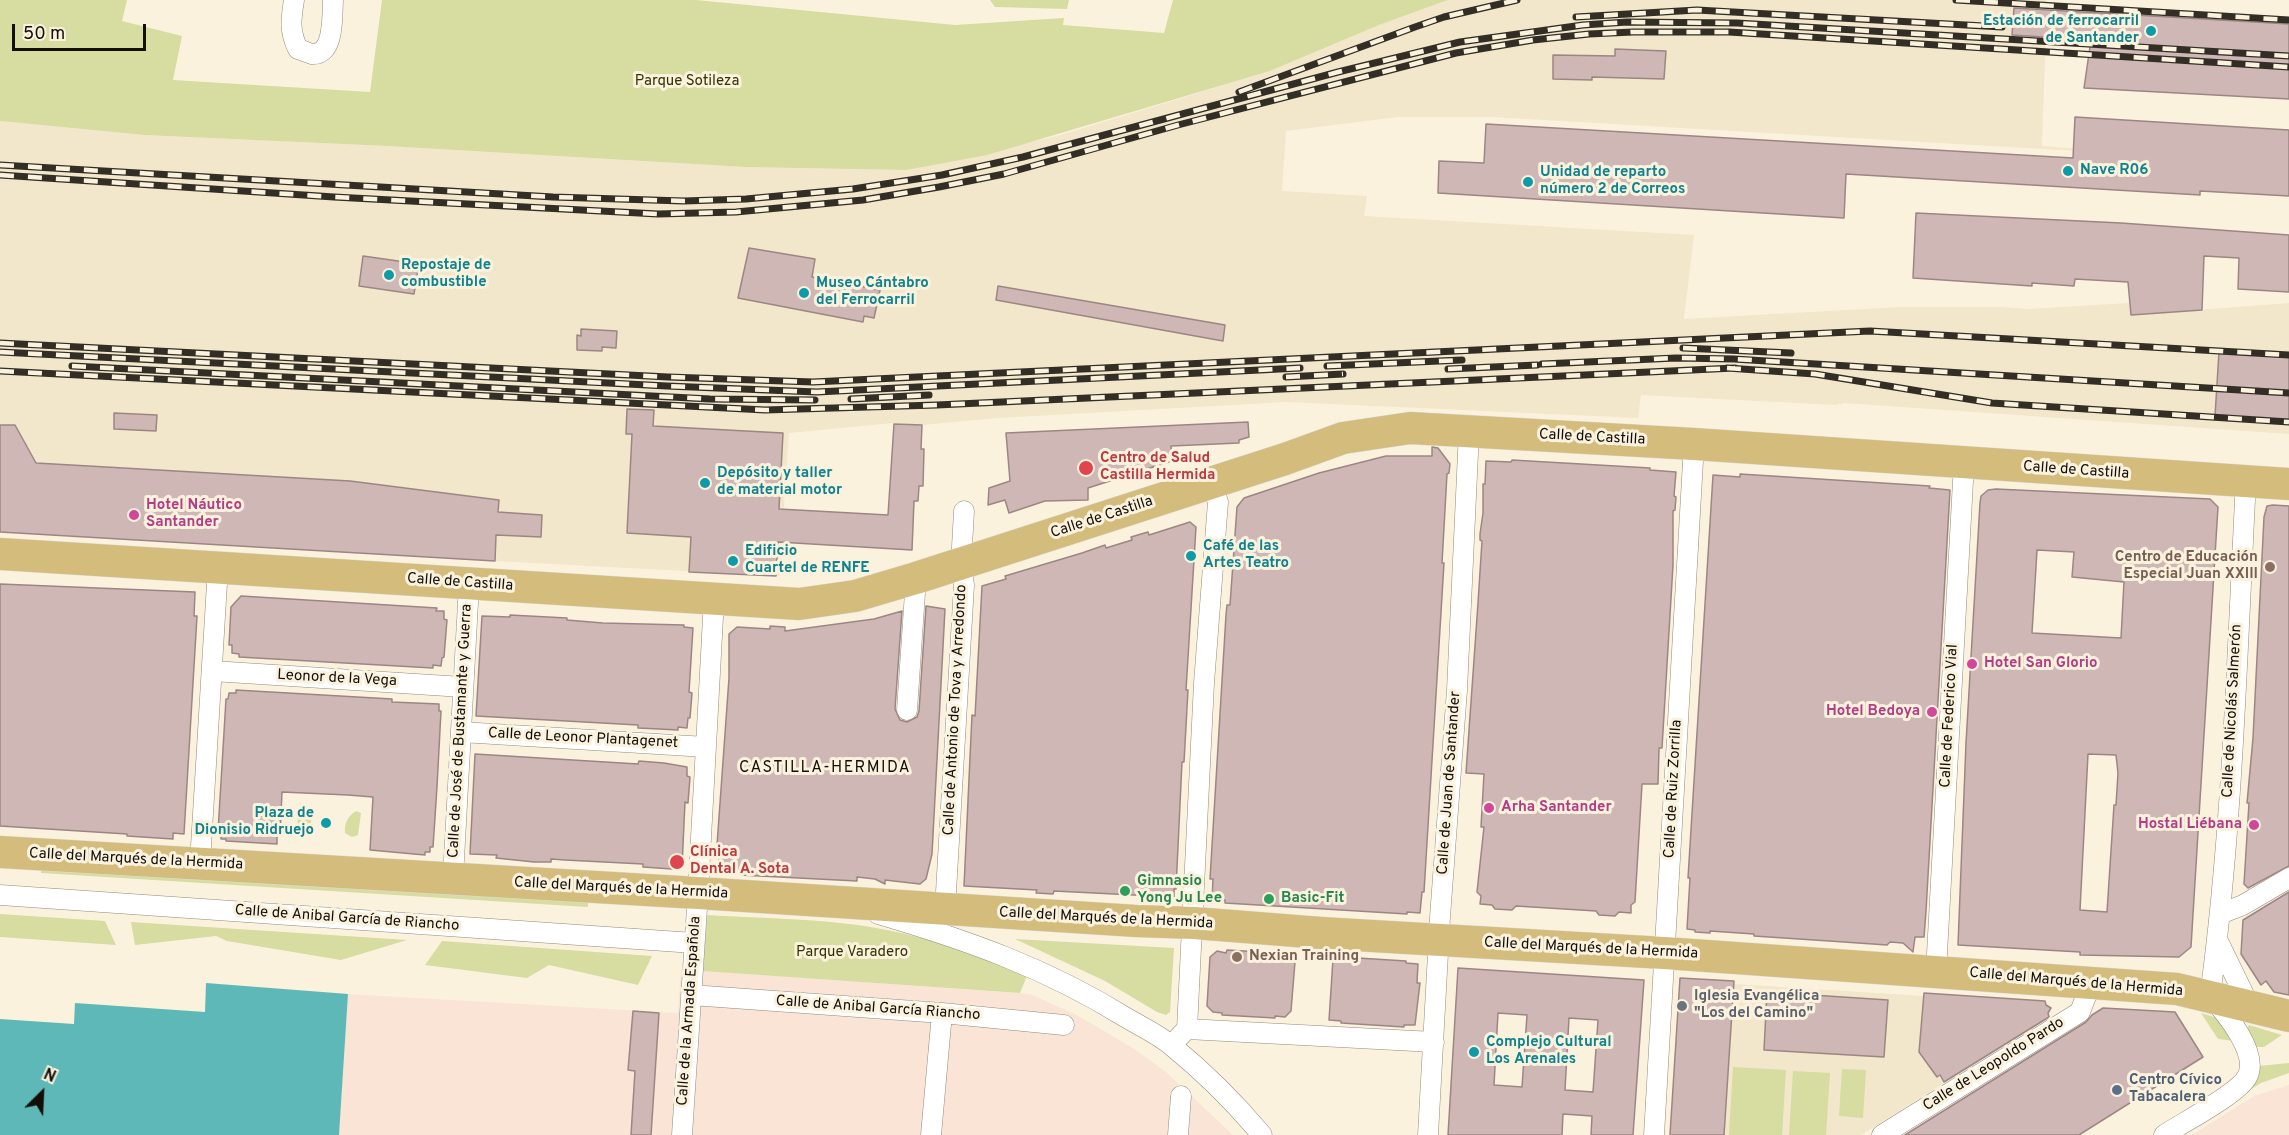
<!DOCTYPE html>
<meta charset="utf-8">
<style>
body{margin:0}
#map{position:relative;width:2289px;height:1135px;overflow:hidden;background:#fbf2de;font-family:Overpass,sans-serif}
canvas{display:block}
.north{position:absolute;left:12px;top:1063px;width:60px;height:60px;-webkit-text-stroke:4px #fbf2de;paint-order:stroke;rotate:24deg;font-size:16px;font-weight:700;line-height:24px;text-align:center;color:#120f09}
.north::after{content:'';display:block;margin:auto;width:21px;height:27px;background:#120f09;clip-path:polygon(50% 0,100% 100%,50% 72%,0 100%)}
.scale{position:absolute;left:12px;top:24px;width:134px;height:27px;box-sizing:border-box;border:3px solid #120f09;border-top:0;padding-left:8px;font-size:18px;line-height:21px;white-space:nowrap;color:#120f09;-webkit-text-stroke:4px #fbf2de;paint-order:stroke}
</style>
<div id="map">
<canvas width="2289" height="1135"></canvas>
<div class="north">N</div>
<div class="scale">50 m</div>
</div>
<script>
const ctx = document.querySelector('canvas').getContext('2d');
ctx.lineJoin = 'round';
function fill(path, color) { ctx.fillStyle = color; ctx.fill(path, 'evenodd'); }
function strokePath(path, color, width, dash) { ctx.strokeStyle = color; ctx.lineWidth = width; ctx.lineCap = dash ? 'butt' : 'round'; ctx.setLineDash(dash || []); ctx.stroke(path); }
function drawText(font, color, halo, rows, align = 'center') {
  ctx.font = font + ' Overpass,sans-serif'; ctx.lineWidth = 6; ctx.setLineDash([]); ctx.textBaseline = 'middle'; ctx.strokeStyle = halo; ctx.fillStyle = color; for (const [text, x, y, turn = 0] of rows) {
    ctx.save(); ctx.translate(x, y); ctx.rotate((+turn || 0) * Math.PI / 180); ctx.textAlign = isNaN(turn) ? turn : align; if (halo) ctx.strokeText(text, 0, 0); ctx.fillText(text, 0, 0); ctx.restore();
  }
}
fill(new Path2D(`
 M1448,0h599l-5,146 156,12 -705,-41h-95l-112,14 -4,60 85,5 -3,20 330,19 -10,84 217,-12h100l27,2 102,-6 2,12 157,-12v131l-445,-31 -9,2 -194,-10 -3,23 -351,-16 -289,16 -76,7 -29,-2 -104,10 -10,143 -284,-15 3,-61 -147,-19 -315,-18 -21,-38h-15v-304l144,14 243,11 358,21 161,3 151,-34 213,-65 109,-46z
 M1734,984l190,12 -5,56 25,31 -83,52h-137z`), '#f2e6cb');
fill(new Path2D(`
 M681,969l349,25 47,21 56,33 33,24 67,63h-894l9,-141 330,19z
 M2289,1085v50h-97l62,-39z`), '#f9e4d6');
fill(new Path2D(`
 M0,0h127l-5,21 60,15 -9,44 197,12 12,-92h314l259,25 109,-7 -1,7 101,8 9,-33h275l-69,25 -109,46 -283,84 -81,15 -161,-3 -358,-21 -243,-11 -144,-14z
 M990,0h79l-2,9 -72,-2z
 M298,811h14l-2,20 -13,-1z
 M356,811l5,2 -3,22 -6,2 -7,-4c-1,-10 3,-17 11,-22z
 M41,867l547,34v6l-547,-34z
 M0,914l105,7 11,24 -116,-8z
 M707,915c59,4 121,3 180,15 48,9 94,27 141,43l-8,20 -317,-22z
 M131,922l276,18 -66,20 -114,-19 -11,-5 -81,9z
 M1015,939l159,9 -4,64 -4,3 -9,-3 -52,-31z
 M442,941l210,15 -14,29 -89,-20 -22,13 -102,-13z
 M2201,1013l16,5 19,23 -18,-2z
 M2249,1025l33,10 -18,12h-8l-9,-18z
 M2289,1063v10l-28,10 -27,16 25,-33z
 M1733,1067l53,3 -4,65h-53z
 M1842,1069l24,1 -3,48 -24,-2z
 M1793,1071l37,2 -4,62h-37z`), '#d7dca0');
fill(new Path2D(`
 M206,983l142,11 -9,141h-339v-116l74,5 1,-21 130,9z`), '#5fb8b8');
const building = new Path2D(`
 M2014,8l275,16v75l-205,-11 7,-48 -79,-5z
 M1615,49l51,2 -2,28 -72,-2v3l-39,-1v-24l62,1z
 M2075,117l214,13v66l-89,-5v4l-354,-21 -2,44 -406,-25 1,-32 45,2 2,-39 587,34z
 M1916,213l205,10 168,12v57l-51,-3 1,-31 -35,-2 -2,54 -71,5 -3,-33 -53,-3 -1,7 -42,-3v3l-119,-8z
 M749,248l66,11 -3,18 68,13 -6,28 -10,-2 -1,6 -125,-24z
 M363,256l56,8 -5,30 -55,-8z
 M998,286l227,39 -2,16 -227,-41z
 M581,329l36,2 -1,17 -14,-1v4l-25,-1v-15l4,1z
 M2219,352l70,5v63l-74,-4z
 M627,409l27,1 -1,16 130,7 -4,76 109,6 6,-91 28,1 -1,24h3l-1,37h-4l-1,15h-4l-2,49 -134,-8 -2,34 -87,-4 2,-35 -64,-4 5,-99h-6z
 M114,413l43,2 -1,16 -42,-2z
 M1248,422l1,15 -10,3v3l-68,3 1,15 -84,27v12l-43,1 -36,12 -4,-13 -17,5 1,-17 21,-7 -4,-48z
 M0,425h15l21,38 314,18 149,19 -1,12 44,3 -1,22 -45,-2 -1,26 -495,-29z
 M1432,447l6,1 12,16 -1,9 -2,1 -5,89h2l-20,329h-2l-2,21 -13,-1v2l-182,-11v-3h-13l1,-21h-3l16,-264 1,-10h3l7,-98 7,-9 75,-25 67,-17h46z
 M1512,460l138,8v2l26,2 -2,24 2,1 -1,13 -2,1v54l-11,183h-3l-1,36h-16l-7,118 -4,3v8l-12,-1 -4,4 -16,-1 -3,-4 -80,-5 -4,4 -17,-1 -3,-4 -12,-1 1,-8 -4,-4 7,-65h-3l3,-53 -18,-1 12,-170 4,-62 -2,-1v-6l3,-21v-29h2l1,-23 25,1z
 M1740,474l190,12 -1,2 21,2 -24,421 -2,26h-9l-2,15 -10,-9 -13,-1 -3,3 -43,-3 -90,-6v-2l-44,-3v2l-15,-1v-2l-8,-1 3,-51h-2l25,-403 27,2z
 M1996,489l214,10 8,8 -27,440 -12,10 -99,-2v-3l-122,-7 8,-202 14,-240 1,-7 7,-6zM2037,550l37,2 -2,25 52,5 -3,56 -89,-5zM2088,754l28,1 2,18 -2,32h-2l-7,107 -27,-2z
 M2273,505l16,1v360l-41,22 -4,-4 5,-81h-2l6,-65 11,-221 3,-11z
 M1190,522l6,5 -10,163h2l-4,72h-2l-6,127h-2v8l-120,-6 -1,3 -17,-1 1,-3 -73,-4 8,-171 3,1 7,-130 24,-7 -1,-3 77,-23 23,-8 1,3 26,-8 -1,-3 17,-5 1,3z
 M0,584l195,8 -1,24h3l-13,218 -11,-1v6l-46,-3v-2l-127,-8z
 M241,596l196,12 -1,3h8v8l3,1 -3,37 -2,1 -1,8 -8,-1v3l-194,-11v-3l-7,-1v-8h-3l2,-38z
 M926,606l19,3 -13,245 -6,25 -6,5 -35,-4v4l-10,-5 -18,-2v4l-117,-6v-4l-22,-1 2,-25h-3l12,-167v-44l8,-7 33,2v-3l15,1v4l89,-12 28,-8 -7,98 5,11 7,2 10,-5 2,-6z
 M510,615l57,3v2l36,3 81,2v2l9,1 -4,64 3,1 -2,25h-2l-1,10 -9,-1v3l-19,-1 -21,-1v-3l-162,-9 6,-100 28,1z
 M236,690l156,9v3l47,2v7h2l-4,76 -4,60h-3v5h-5v3l-55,-5 3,-53 -25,-2 -66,-3 -2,44h-3v8l-51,-3v-2h-5v-7h-3l8,-133h2l1,-6h7z
 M475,754l163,10 1,-3 25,2 23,4v9l3,1 -2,26 -3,-1 -3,65 -10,-1v3l-29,-2v-3l-78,-4 -14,-1v3h-17l-38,-4 1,-3 -27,-1z
 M2289,892v103l-15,-3 -8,-11 -5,4 -20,-31 2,-34z
 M1227,950l52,3v2l10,1 6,6 -4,49 -6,6 -10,-1v2l-53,-3v-2l-9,-1 -6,-6 3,-49 7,-6 9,2z
 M1342,957l64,4v2l12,1 -1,19h3l-5,42h-11v2l-63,-4v-2l-12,-1 4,-61h9z
 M1458,968l186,12 -11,155h-42l1,-19 -29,-2 -1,21h-114zM1498,1013l29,2 -5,72 -28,-2zM1569,1018l29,2 -5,72 -28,-2z
 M1680,978l54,3 -10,154h-54z
 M1767,992l121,8 -4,57 -120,-7z
 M1924,993l121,8 1,4 5,3 -3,5 1,4 -105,65 -4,-7 -3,2 -18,-25z
 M2103,1008l72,4 28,45 -124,78h-174l181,-113 6,-7z
 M633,1011l26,2 -8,122h-20l4,-64 -7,-1z`);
fill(building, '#cfb7b5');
strokePath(building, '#9c8684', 1.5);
const street = new Path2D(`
 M294,0c-3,19 -5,31 4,49 4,1 10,4 14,5 23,2 20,-40 21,-54
 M212,671l251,16
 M907,710l9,-132
 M461,732l245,15
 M200,863l18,-296
 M453,878l16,-294
 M0,895l694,48
 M945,909l19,-324 -3,-20 3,-54
 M878,914c89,26 168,54 247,103 15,9 33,17 47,29 32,26 63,57 90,89
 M2220,914l23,-9 46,-27
 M2218,941l32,66
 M1936,972l28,-509
 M691,995l251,18 122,12
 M1187,1029l17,-346 14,-181 -7,-19
 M1179,1037l8,-8 247,13
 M682,1135l16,-242 16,-294
 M931,1135l11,-122
 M1178,1135l3,-39
 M1428,1135l12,-218 17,-227 12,-259
 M1654,1135l40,-691
 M1882,1135l198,-123 11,-29
 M2164,1135c18,-12 74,-41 83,-58 13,-23 -22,-65 -37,-81 23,-171 27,-344 36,-516`);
const primary = new Path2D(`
 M0,554l799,50 56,-8 61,-18 369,-119 58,-21 67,-10 284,16 595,40
 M0,852l698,41 438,28 58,2 127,10 343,20 513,36 112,27`);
strokePath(street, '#938b79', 21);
strokePath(primary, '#dedddd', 33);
strokePath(street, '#fff', 20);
strokePath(primary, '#d4bc7c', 32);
const rail = new Path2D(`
 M1956,0l333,20
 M1576,17l121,-7 305,17
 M1239,92l176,-65 29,-10 73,-17
 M0,165l553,32 131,4 62,-2 107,-10 89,-14 81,-18 315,-85 122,-30 123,-17 44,-3 110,1 552,33
 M0,175l334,22 324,17 78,-2 127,-12 76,-13 65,-13 174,-49 278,-72 77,-13 56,-6 44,-2h96l560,35
 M0,343l668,34 145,5 1057,-51 419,24
 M1683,348l108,5
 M0,352l667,34 150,6 483,-24
 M1542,364l134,-6 58,1 555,34
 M72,366l638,33 105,1
 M1327,366l135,-6
 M1727,368l88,6 177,29 297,19
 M1448,369l89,-4
 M0,371l765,39 172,-5 798,-37
 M1286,377l57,-3
 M851,399l78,-4`);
strokePath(rail, '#322e26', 7);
strokePath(rail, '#fbf2de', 4.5, [14]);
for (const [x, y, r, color] of [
 [2151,31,6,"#0f9aa8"],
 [2068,171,6,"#0f9aa8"],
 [1528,182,6,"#0f9aa8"],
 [389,275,6,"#0f9aa8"],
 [804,293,6,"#0f9aa8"],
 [1086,468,8,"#e0444e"],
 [705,483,6,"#0f9aa8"],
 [134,515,6,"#d1479c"],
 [1191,556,6,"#0f9aa8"],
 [733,561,6,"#0f9aa8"],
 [2270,567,6,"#8d6e63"],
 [1972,664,6,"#d1479c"],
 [1932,712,6,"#d1479c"],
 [1489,808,6,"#d1479c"],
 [326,823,6,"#0f9aa8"],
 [2254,825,6,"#d1479c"],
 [677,862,8,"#e0444e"],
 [1125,891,6,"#2e9e5b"],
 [1269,899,6,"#2e9e5b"],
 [1237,957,6,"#8d6e63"],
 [1682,1006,6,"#6b7280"],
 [1474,1052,6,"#0f9aa8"],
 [2117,1090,6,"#5c6f8a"]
]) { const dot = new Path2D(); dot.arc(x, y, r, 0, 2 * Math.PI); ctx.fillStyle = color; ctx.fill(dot); strokePath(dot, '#fbf2de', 2); }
drawText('bold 15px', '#0d838f', '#fbf2de', [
 ["Estación de ferrocarril",2139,22,"right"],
 ["de Santander",2139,39,"right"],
 ["Nave R06",2080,171],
 ["Unidad de reparto",1540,173],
 ["número 2 de Correos",1540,190],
 ["Repostaje de",401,266],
 ["combustible",401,283],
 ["Museo Cántabro",816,284],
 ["del Ferrocarril",816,301],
 ["Depósito y taller",717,474],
 ["de material motor",717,491],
 ["Café de las",1203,547],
 ["Artes Teatro",1203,564],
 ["Edificio",745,552],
 ["Cuartel de RENFE",745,569],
 ["Plaza de",314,814,"right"],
 ["Dionisio Ridruejo",314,831,"right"],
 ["Complejo Cultural",1486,1043],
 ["Los Arenales",1486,1060]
], 'left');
drawText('15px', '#323300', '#fbf2de', [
 ["Parque Sotileza",687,82],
 ["Parque Varadero",852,953]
]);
drawText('15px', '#120f09', '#fbf2de', [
 ["Calle de Castilla",1592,438,3],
 ["Calle de Castilla",2076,471,4],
 ["Calle de Castilla",1102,518,-18],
 ["Calle de Castilla",460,583,4],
 ["Leonor de la Vega",337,679,3],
 ["Calle de Antonio de Tova y Arredondo",956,710,-87],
 ["Calle de Nicolás Salmerón",2233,711,-87],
 ["Calle de Federico Vial",1950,716,-87],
 ["Calle de José de Bustamante y Guerra",461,731,-87],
 ["Calle de Leonor Plantagenet",583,739,3],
 ["Calle de Juan de Santander",1450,783,-86],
 ["Calle de Ruiz Zorrilla",1674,789,-87],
 ["Calle del Marqués de la Hermida",136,860,3],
 ["Calle del Marqués de la Hermida",621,889,3],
 ["Calle de Anibal García de Riancho",347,919,4],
 ["Calle del Marqués de la Hermida",1106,919,3],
 ["Calle del Marqués de la Hermida",1591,949,3],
 ["Calle del Marqués de la Hermida",2076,983,5],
 ["Calle de Anibal García Riancho",878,1009,4],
 ["Calle de la Armada Española",690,1011,-86],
 ["Calle de Leopoldo Pardo",1994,1065,-32]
]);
drawText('bold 15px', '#be3a42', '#fbf2de', [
 ["Centro de Salud",1100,459],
 ["Castilla Hermida",1100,476],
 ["Clínica",690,853],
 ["Dental A. Sota",690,870]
], 'left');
drawText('bold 15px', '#b23c85', '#fbf2de', [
 ["Hotel Náutico",146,506],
 ["Santander",146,523],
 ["Hotel San Glorio",1984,664],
 ["Hotel Bedoya",1920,712,"right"],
 ["Arha Santander",1501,808],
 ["Hostal Liébana",2242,825,"right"]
], 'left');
drawText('bold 15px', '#785e54', '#fbf2de', [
 ["Centro de Educación",2258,558],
 ["Especial Juan XXIII",2258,575],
 ["Nexian Training",1249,957,"left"]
], 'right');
drawText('bold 15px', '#27864d', '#fbf2de', [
 ["Gimnasio",1137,882],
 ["Yong Ju Lee",1137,899],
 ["Basic-Fit",1281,899]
], 'left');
drawText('bold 15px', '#5b616d', '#fbf2de', [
 ["Iglesia Evangélica",1694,997],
 ["\"Los del Camino\"",1694,1014]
], 'left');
drawText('bold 15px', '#4e5e75', '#fbf2de', [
 ["Centro Cívico",2129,1081],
 ["Tabacalera",2129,1098]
], 'left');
ctx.letterSpacing = '1.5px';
drawText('16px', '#120f09', '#fbf2de', [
 ["CASTILLA-HERMIDA",825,769]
]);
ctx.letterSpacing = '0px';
</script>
